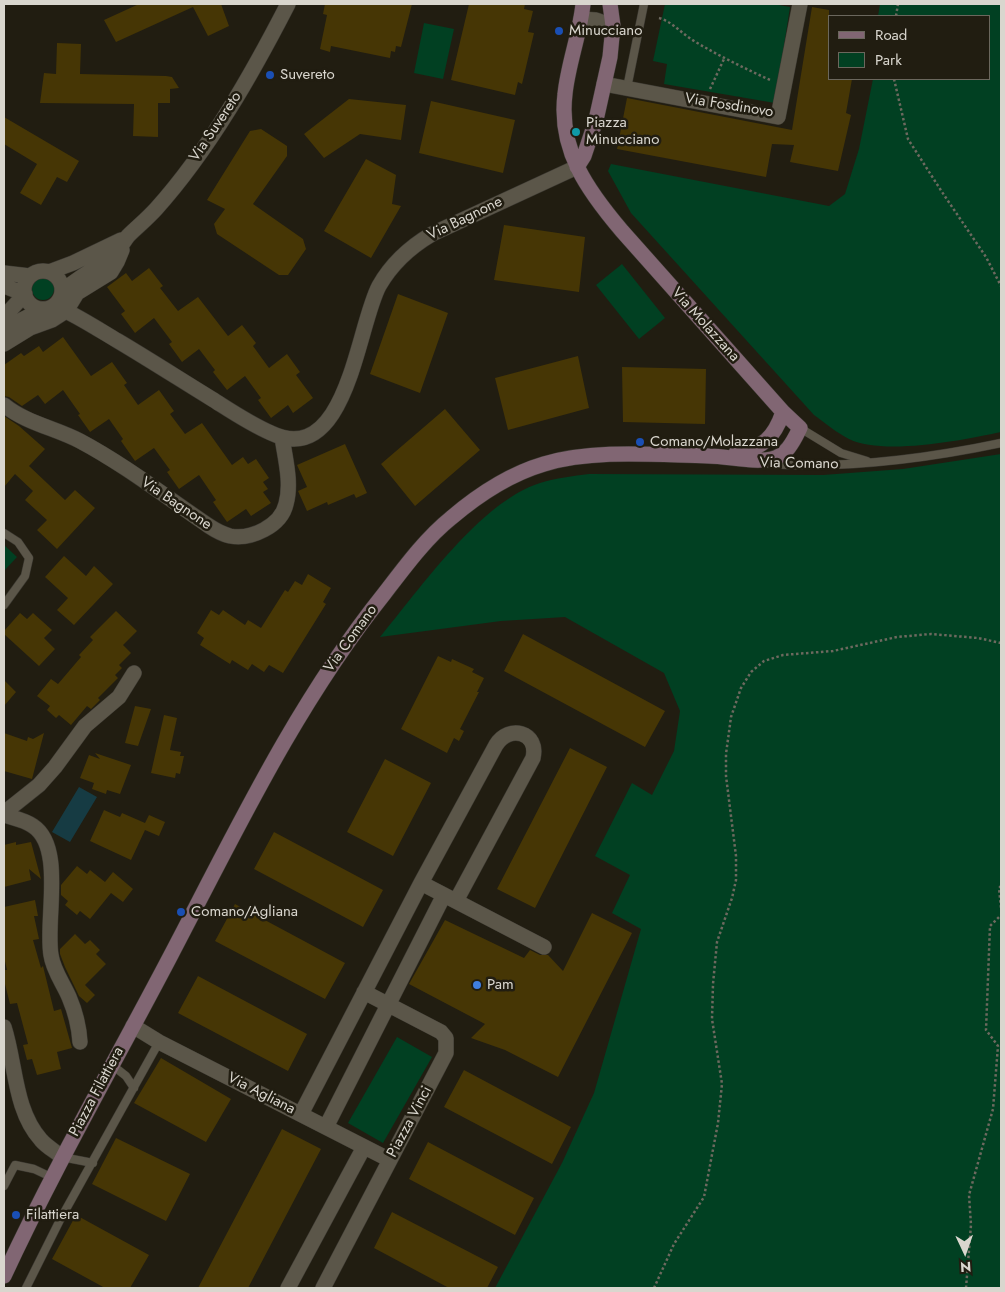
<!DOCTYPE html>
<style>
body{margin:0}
#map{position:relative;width:1005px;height:1292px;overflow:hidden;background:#211d11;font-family:Jost,sans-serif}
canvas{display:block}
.frame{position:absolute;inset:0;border:5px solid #d9d6ce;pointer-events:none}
.legend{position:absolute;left:828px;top:15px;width:162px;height:65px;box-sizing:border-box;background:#211d11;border:1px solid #6b675d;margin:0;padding:6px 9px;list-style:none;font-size:15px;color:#d9d6ce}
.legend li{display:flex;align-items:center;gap:10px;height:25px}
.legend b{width:25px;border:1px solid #6b675d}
.north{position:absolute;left:940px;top:1227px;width:50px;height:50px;-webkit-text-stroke:4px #211d11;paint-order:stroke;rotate:177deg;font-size:14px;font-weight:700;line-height:20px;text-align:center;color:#d9d6ce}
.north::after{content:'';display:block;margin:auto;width:18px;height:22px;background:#d9d6ce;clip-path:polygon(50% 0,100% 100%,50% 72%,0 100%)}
</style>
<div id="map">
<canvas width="1005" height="1292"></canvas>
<div class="frame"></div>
<ul class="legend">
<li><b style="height:6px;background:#816673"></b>Road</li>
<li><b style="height:14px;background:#014022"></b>Park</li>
</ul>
<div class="north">N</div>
</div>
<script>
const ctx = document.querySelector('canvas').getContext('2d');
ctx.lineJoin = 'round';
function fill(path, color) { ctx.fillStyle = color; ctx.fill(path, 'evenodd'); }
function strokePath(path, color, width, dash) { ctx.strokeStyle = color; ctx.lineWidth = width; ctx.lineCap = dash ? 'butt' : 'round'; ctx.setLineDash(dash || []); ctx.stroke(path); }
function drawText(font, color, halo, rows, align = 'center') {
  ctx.font = font + ' Jost,sans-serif'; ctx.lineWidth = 5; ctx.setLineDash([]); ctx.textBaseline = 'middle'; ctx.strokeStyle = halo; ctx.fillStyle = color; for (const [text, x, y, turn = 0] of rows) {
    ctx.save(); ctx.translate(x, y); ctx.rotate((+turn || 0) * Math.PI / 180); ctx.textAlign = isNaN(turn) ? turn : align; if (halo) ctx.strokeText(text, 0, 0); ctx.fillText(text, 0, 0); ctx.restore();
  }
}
fill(new Path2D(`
 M665,4h108l17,3 -15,96 -111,-19 3,-20 -14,-3z
 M880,4h121v428c-37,8 -118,24 -152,7 -12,-6 -24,-16 -35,-24l-183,-202 -23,-42 3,-7 218,42 16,-12 14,-45 14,-70h116v-63h-111z
 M424,23l30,6 -11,50 -29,-6z
 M622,264l43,54 -26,21 -43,-54z
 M32 289a11 11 0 1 1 22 0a11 11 0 1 1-22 0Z
 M1001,454v834h-506l67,-125 32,-70 47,-164 -29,-16 18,-38 -35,-19 37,-73 20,12 22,-44 6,-40 -16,-38 -99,-56 -64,4 -121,16c40,-48 100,-135 160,-154 16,-5 33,-7 49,-9l234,1 80,-6z
 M4,545l13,12 -13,14z
 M397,1037l35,20 -49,86 -35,-20z`), '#014022');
fill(new Path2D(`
 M79,787l18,10 -27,45 -18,-10z`), '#163b43');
fill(new Path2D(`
 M139,4h82l8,22 -21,10 -15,-29 -77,35 -12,-22z
 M325,4h87l-11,43 -5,-1 -1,6 -4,-1 -1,7 -59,-12 -1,6 -10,-3 7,-34 -4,-1z
 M469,4h56l-1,5 9,2 -5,21 6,1 -12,51 -4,-2 -3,13 -64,-15z
 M812,7l17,3v69h23l-6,34 5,2 -13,56 -48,-9 4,-17 -22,-1 -6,33 -149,-28 10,-51 165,32z
 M57,43l24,1 -1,30 86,2 6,1 7,11 -9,1v14h-12v34l-25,-1 1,-32 -94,-1 4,-30 12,1z
 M349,99l57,6 -5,35 -41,-6 -36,24 -20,-24z
 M431,101l84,19 -12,53 -84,-20z
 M4,117l75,44 -12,21 -10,-5 -16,28 -21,-12 17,-29 -33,-20z
 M261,129l26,17v10l-34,48 50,35 3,10 -18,26h-9l-62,-41 -3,-10 11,-15 -18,-9 43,-69z
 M366,159l30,16 -4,29 9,2 -30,52 -47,-27z
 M504,225l81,12 -6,55 -85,-12z
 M149,268l14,18 -3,2 18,23 20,-14 30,39 14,-11 14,18 -3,3 16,22 18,-14 13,18 -4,3 17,23 -20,15 -5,-8 -17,13 -13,-18 3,-2 -16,-22 -18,14 -14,-18 2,-2 -16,-21 -17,13 -13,-18 3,-2 -18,-24 -19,15 -14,-19 4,-3 -18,-24 19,-14 6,8z
 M398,294l50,19 -28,80 -50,-19z
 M63,337l28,39 21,-14 15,21 -3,2 14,20 21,-15 15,21 -4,3 15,20 17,-11 30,42 11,-8 5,7 8,-5 13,19 -6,4 5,7 -5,3 8,11 -20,13 -5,-7 -19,13 -14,-20 3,-2 -17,-25 -20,14 -12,-17 3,-2 -16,-22 -19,13 -14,-20 2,-2 -14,-20 -19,13 -12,-17 2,-1 -17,-24 -18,14 -7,-9 -16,11 -13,-9 -5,-1v-31l17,-12 3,3 15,-10 4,6z
 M578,356l11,52 -81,22 -13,-52z
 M622,367l84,2 -1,55 -82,-2z
 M445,409l35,41 -65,56 -34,-42z
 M4,416l15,10 26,23 -16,17 36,34 10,-10 20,18 -38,41 -20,-19 10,-10 -22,-20 8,-9 -18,-17 -11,13z
 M345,444l22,49 -11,5 -2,-4 -26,11 -1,-3 -20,9 -9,-20 9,-4 -10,-22z
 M64,556l22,20 8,-10 19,18 -39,41 -17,-15 11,-12 -23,-21z
 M308,574l23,14 -8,14 3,2 -43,69 -14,-8 -5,7 -12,-8 -4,6 -16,-10 -2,4 -30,-19 4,-7 -7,-5 14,-23 8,5 4,-5 22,15 3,-5 13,8 24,-38 3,2 7,-11 7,4z
 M116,611l21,20 -14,14 8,8 -12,12 3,3 -7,7 3,3 -20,20 2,2 -9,9 -4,-3 -16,19 -12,-10 -3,3 -9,-8 3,-4 -13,-10 14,-17 7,5 23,-27 -2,-2 14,-15 -3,-3z
 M20,613l7,6 6,-6 19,17 -8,8 11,11 -16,17 -35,-32v-3z
 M523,634l142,77 -20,36 -141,-76z
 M438,656l13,6 1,-3 22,10 -2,3 12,6 -7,14h2l-19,37 4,2 -5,10 -5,-3 -7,15 -46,-24z
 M4,680l12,12 -12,14z
 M135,706l16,3 -13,37 -13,-3z
 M164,715l13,3 -7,32 11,2 -1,4h4l-4,18 -4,-1 -1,5 -24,-5z
 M4,733l23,8 1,-4 5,2 11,-6 -12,46 -28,-8z
 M570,748l37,19 -72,141 -38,-19z
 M95,753l36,12 -11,29 -13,-4 -1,4 -14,-5 2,-6 -14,-5 9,-23 11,4z
 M385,759l46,24 -38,73 -46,-24z
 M104,810l16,7 2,-4 23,10 4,-8 16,7 -6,14 -14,-6 -14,30 -41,-19z
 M274,832l109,58 -20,37 -109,-58z
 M16,842v3l15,-3 10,37 -12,-10 2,11 -27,7v-42z
 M77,866l10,8 3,-4 15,12 8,-10 20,17 -10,13 -12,-9 -21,26 -10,-8 -3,4 -12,-10 3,-4 -7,-6v-10z
 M35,900l3,16h-4l5,23 -6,1 8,28 2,-2 11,45 7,-2 11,39 -15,4 4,17 -24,6 -5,-16 -5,1 -4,-15 5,-1 -11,-41 -7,1 -6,-24v-10h3l-3,-13v-50z
 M235,904l110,59 -20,36 -110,-58z
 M592,913l40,20 -74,144 -53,-27 -34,-12 14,-14 -76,-40 36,-64 79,38 6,-8 10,5h8l15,16z
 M75,934l10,10 5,-4 10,10 -4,4 10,10 -21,21 10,10 -8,8 -8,-7 -14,-29 -5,-13v-5z
 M198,976l109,58 -19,37 -110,-58z
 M161,1058l70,41 -25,43 -72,-39z
 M464,1070l107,57 -19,37 -108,-57z
 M282,1129l39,20 -73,139h-50z
 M116,1138l74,36 -24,47 -74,-37z
 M428,1142l106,56 -19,37 -106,-56z
 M392,1212l106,55 -11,21h-38l-75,-40z
 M76,1215l73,40 -19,33h-25l-53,-29z`), '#463605');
const lane = new Path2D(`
 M627,88l17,-84
 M800,428l41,25 26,8
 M769,464c78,5 156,-5 232,-21
 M4,533l14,9 11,16 -4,18 -21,29
 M112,1065l14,11 8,12
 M62,1157l31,6
 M4,1186l11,-21 19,4 17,8
 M26,1288l34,-68 99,-178`);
const street = new Path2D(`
 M581,19l15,1 17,6
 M604,84l174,33 22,-113
 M24 290a19 19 0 1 1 38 0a19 19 0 1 1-38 0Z
 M49,272l24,-9 48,-23
 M4,273l26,3
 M4,286l21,8
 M62,292c16,-16 38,-24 55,-41 4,-4 7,-10 11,-15 9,-9 19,-17 28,-27 53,-59 96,-135 132,-205
 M66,311c18,9 35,20 52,30 32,19 63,39 94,58 19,12 38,25 59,34 76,36 86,-106 108,-147 13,-23 31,-39 53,-52l145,-67
 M4,317l21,-23
 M4,329l39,-20
 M4,344l26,-16 22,-8 14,-9 11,-18 34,-21 6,-10 5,-12
 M4,405c22,18 51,23 76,36 45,24 86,56 129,85 6,4 13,8 21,10 21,4 51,-10 56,-32 6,-21 -1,-46 -4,-67
 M4,813l35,-28 16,-18 30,-41 34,-29 15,-24
 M4,815c9,3 21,5 29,11 32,21 12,95 18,129 2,15 12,28 18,42 6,14 10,29 11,45
 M421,883l123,64
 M133,1026l26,16 231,118
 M4,1027c12,37 10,83 37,113 6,7 14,11 21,17
 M301,1114l120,-231 75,-138c13,-21 43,-13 37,13l-77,143
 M326,1127l118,-232
 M288,1288l76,-141
 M323,1288l123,-235v-15l-5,-6 -77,-40`);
const secondary = new Path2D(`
 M577,167l7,-11 12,-36 14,-63 3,-31 -3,-22
 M736,453c27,-5 38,-15 47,-41
 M4,1276c51,-110 111,-214 167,-321 65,-124 125,-251 213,-361 20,-26 41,-55 67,-76 27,-23 59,-44 93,-54 50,-15 112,-9 164,-8 20,0 45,7 63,3 16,-3 23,-19 29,-31l-17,-16 -161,-181c-34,-40 -64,-81 -57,-137 3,-30 15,-60 18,-90`);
strokePath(lane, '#3c3932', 9);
strokePath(street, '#3c3932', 16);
strokePath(secondary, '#3c3932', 16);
strokePath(new Path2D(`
 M896,16l2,-12
 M659,18c14,4 23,16 35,23 25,15 50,27 76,39
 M894,79l14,60 34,53 44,65 15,29
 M710,89l14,-30
 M1001,886l-2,2 2,20
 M654,1288l20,-44 30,-47 14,-74 4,-39 -10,-65 1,-35 4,-42 15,-44 4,-18v-24l-10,-80v-22l5,-37 10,-29 10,-16 13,-11 19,-6 50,-4 64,-14 34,-3 47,4 23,5
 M966,1288l5,-63 -2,-30 24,-86 5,-63 -12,-16 4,-104 11,-11`), '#6d695f', 2.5, [2.5, 2.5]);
strokePath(lane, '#5b5649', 8);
strokePath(street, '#5b5649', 15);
strokePath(secondary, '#816673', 15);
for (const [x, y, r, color] of [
 [559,31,5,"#1a4fb4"],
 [270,75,5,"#1a4fb4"],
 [576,132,5,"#0f9aa8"],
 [640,442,5,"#1a4fb4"],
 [181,912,5,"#1a4fb4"],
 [477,985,5,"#3f7fe0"],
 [16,1215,5,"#1a4fb4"]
]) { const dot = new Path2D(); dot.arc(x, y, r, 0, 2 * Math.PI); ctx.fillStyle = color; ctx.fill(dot); strokePath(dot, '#211d11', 2); }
drawText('15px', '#d9d6ce', '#211d11', [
 ["Minucciano",569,31],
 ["Suvereto",280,75],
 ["Piazza",586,123],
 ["Minucciano",586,140],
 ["Comano/Molazzana",650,442],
 ["Comano/Agliana",191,912],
 ["Pam",487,985],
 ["Filattiera",26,1215]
], 'left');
drawText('15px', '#d9d6ce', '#211d11', [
 ["Via Fosdinovo",729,106,9],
 ["Via Suvereto",216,127,-56],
 ["Via Bagnone",465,219,-26],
 ["Via Molazzana",705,325,48],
 ["Via Comano",799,464,1],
 ["Via Bagnone",176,504,34],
 ["Via Comano",351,639,-54],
 ["Piazza Filattiera",97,1092,-62],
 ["Via Agliana",261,1094,27],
 ["Piazza Vinci",410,1122,-62]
]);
</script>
